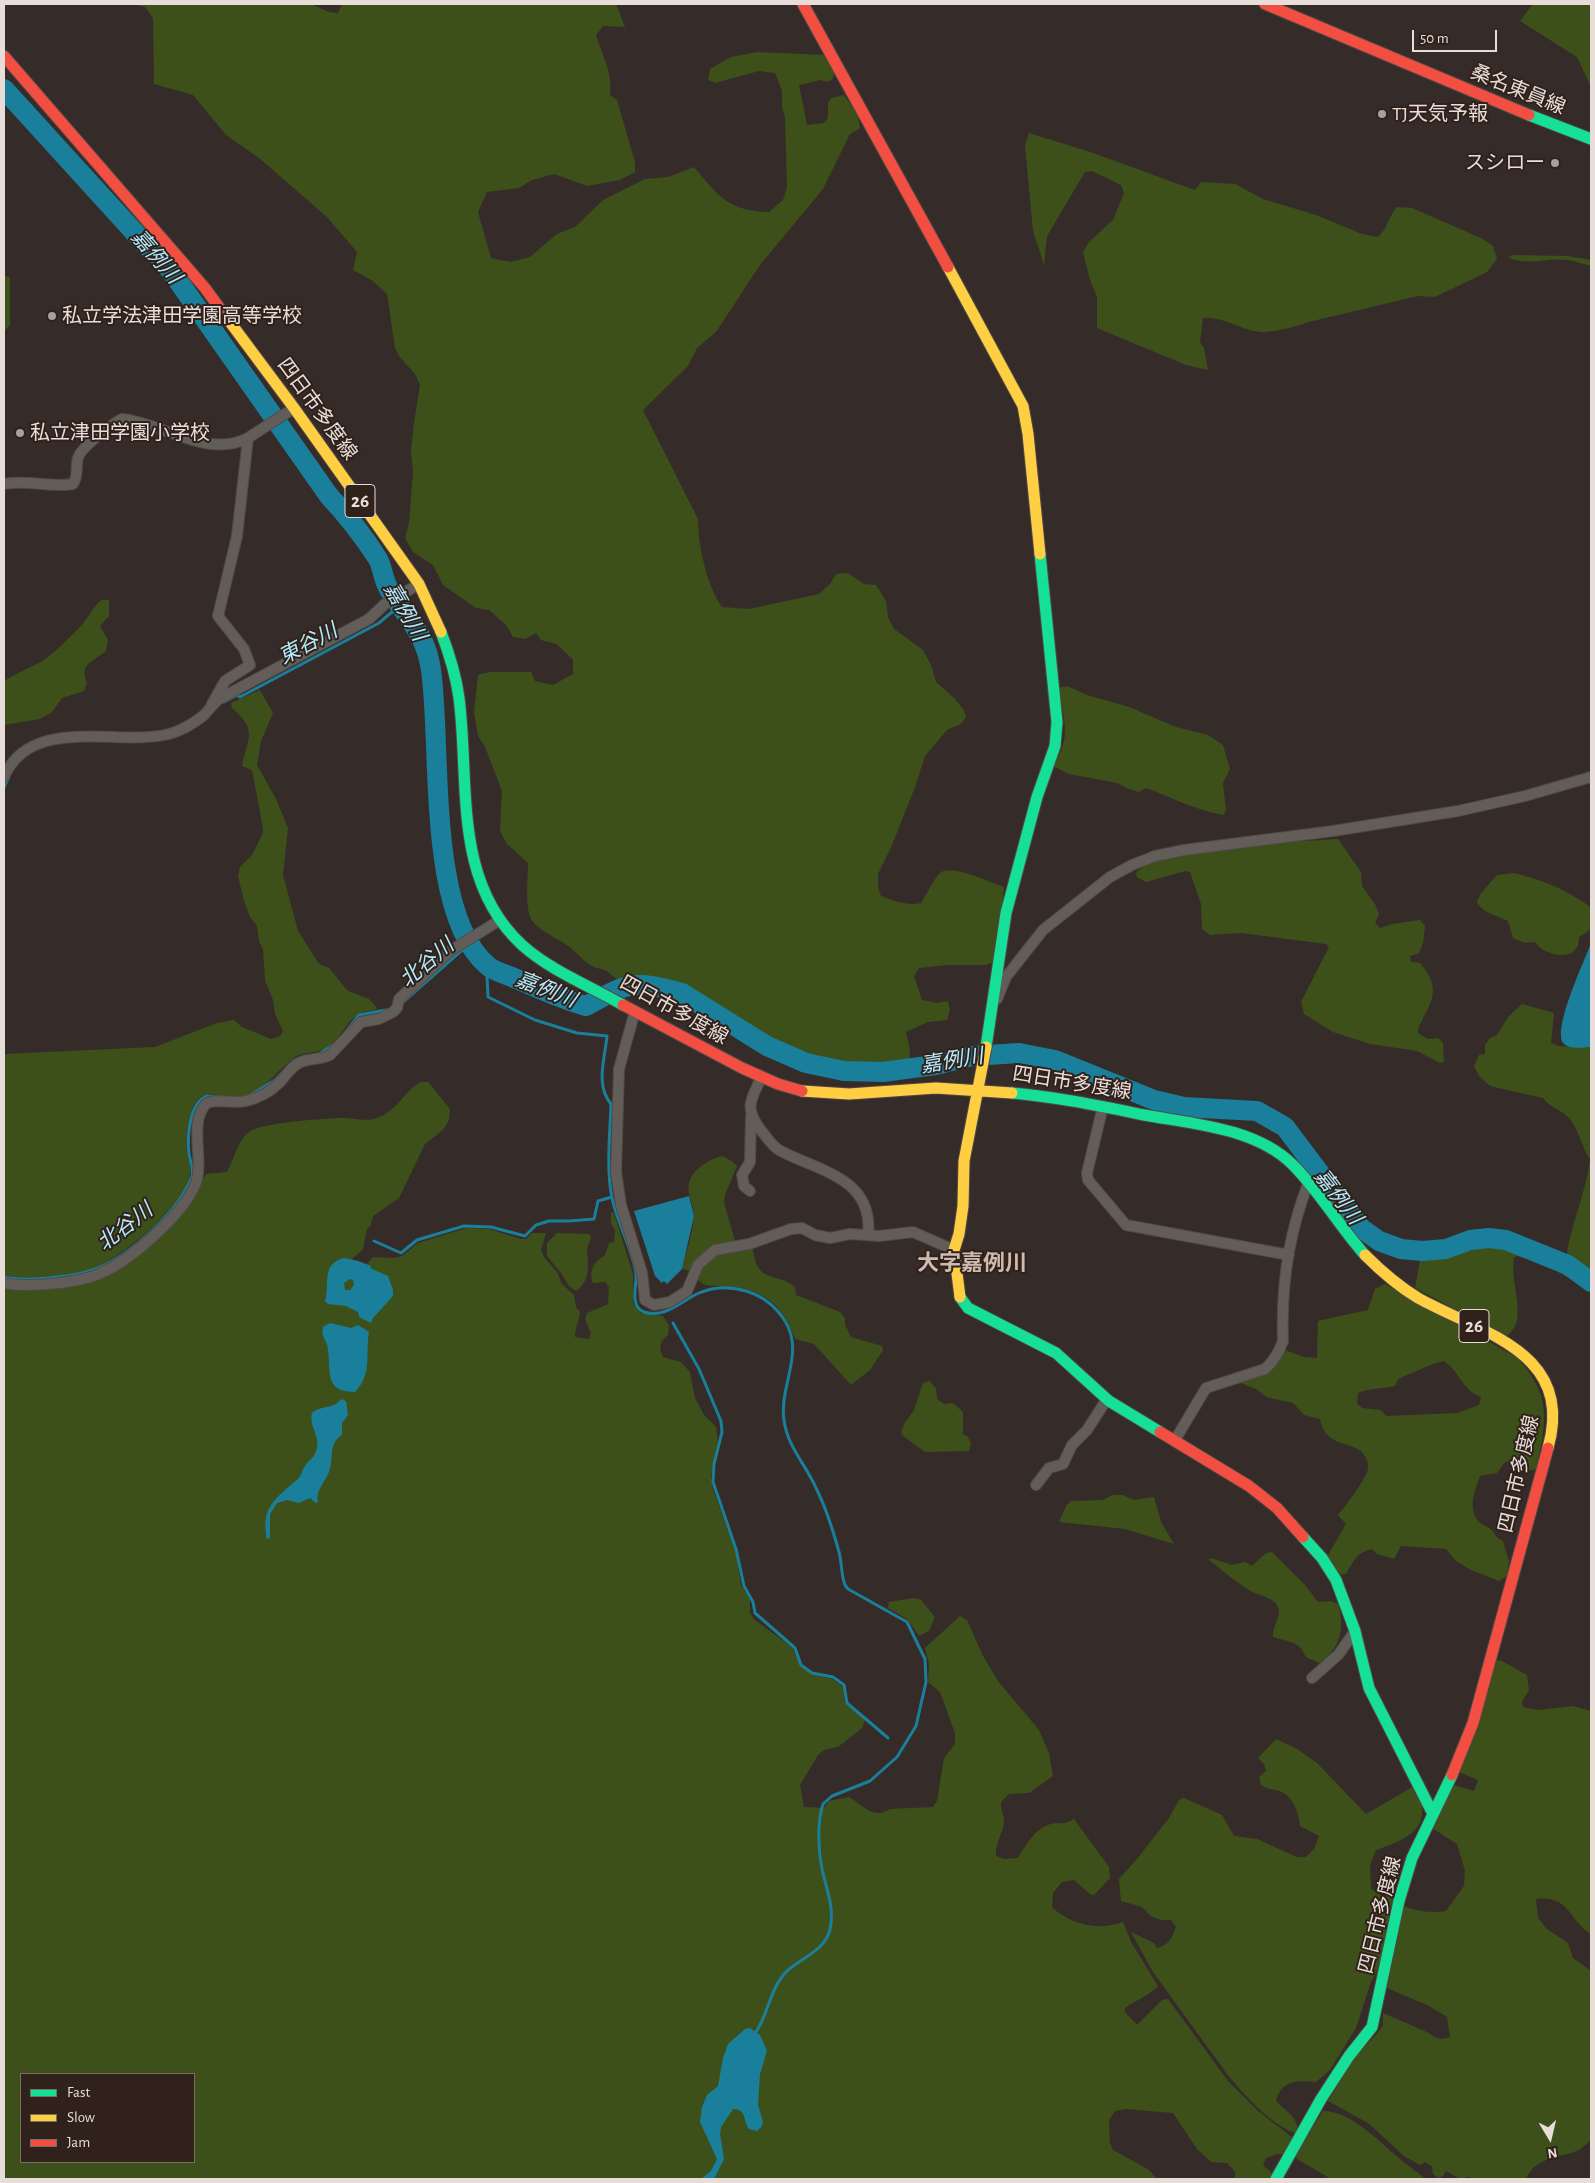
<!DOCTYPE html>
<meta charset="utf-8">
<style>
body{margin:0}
#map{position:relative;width:1595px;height:2183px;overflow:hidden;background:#352c29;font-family:"Alegreya Sans",sans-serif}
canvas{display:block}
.frame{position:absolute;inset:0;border:5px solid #e8ddd9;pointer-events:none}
.legend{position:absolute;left:20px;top:2073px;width:175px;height:90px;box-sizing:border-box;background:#30211a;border:1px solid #7a6c66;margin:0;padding:6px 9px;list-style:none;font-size:15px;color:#e8ddd9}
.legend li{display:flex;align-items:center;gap:10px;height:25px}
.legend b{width:25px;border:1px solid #7a6c66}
.north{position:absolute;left:1525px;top:2113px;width:50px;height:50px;-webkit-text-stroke:4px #30211a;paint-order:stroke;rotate:171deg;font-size:14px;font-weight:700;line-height:20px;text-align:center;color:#e8ddd9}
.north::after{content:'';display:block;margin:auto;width:18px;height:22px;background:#e8ddd9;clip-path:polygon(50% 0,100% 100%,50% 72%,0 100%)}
.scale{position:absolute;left:1412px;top:30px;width:85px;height:22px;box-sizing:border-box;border:2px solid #e8ddd9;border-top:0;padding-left:6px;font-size:15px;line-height:18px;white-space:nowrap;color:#e8ddd9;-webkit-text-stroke:4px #30211a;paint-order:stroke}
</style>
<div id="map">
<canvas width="1595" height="2183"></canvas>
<div class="frame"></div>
<ul class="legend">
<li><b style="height:6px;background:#16e098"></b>Fast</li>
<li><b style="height:6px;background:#ffcf43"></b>Slow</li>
<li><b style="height:6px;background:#f24e42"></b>Jam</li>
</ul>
<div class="north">N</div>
<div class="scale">50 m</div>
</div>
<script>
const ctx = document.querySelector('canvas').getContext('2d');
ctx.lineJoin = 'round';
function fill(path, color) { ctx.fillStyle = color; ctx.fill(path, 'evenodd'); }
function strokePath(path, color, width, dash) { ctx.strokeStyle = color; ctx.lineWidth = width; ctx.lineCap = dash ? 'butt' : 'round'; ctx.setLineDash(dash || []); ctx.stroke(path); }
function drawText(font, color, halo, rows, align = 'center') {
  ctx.font = font + ' "Alegreya Sans","Noto Sans JP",sans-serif'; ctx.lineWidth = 4; ctx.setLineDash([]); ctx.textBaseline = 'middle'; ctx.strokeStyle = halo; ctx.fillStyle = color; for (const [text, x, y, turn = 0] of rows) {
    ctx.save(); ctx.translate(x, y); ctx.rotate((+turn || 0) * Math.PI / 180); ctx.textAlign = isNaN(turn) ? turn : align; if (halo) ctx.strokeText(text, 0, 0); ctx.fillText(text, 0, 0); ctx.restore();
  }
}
fill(new Path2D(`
 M134,4h177l18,8 9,1 4,-9h274l9,23 -22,-1 -7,9c6,20 17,39 14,60l7,5 18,62v10l-15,8 -33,6 -33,-12 -22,6 -13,8 -32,4 -9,20 13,46 19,4 20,-5 27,-23 18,-7 28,-27 42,-21 23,-2 26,-10c25,30 35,44 75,45l14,-12 4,-13 -2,-69 -3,-12v-15l-7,-18 -16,-2 -44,12 -7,-3 2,-11 21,-12 26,-5 68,3 10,17 -3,8 -6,2 -5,-2 -22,5 8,40 17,-2 4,-5v-15l3,-5 13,-3 14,20 2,13 -10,6 -27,55 -63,76 -44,67 -19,16 -9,18 -45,44 55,109c0,26 9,67 24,88l27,2 70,-15 11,-10 6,-10 12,-1 16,11 12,1 10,16 2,16 6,12 29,21 8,15 5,17 18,16 10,12 2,7 -5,7 -14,6 -22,26 -10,31 -23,58 -14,29v14l3,8c14,5 26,10 40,7 6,-9 12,-23 19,-30 11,-10 51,10 64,14 -1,26 -11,49 -10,75l-9,3h-38l-28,3 -5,8 8,24 15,3 11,-2 2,9 -3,10 -19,2 -22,10 4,18 -1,13c-73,12 -121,-10 -182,-47 -16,-10 -31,-22 -48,-30 -22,-11 -39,1 -56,-4 -8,-2 -12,-9 -18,-12 -4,-2 -8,-1 -11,-3 -9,-4 -16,-13 -23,-19 -13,-10 -27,-14 -38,-26 -9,-11 -5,-44 -5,-59l-21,-19 -7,-13 2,-40 -17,-44 -7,-11 -4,-24 4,-37 12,-3h41l4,9 18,4 20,-11v-14l-16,-16 -16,-4 -5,-7 -11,6 -12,-2 -7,-12 -17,-15 -13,-2 -33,-23 -10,-20 -20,-13 -8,-14 4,-15 4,-51 -2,-21 3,-28 6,-38 -5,-11 -16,-18 -4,-8 -8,-54 -14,-13 -20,-11 4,-18 -30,-35 -68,-59 -33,-23 -33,-40 -39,-11 -1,-66 -8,-11z
 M1533,4h58v83l-14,-30 -57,-36z
 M1029,133l64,20 102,37 6,-8 34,2 28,15 53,16 46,19 16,3c10,-9 10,-20 19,-30l15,1 71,31 10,7 4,13 -10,13 -52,25 -17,-1c-34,8 -67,16 -101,24 -17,4 -33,11 -52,12 -21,1 -40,-16 -62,-14l-3,24 4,6 4,22 -22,-5 -89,-37v-31l-7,-17 -7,-28 6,-10 24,-22 11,-27 -3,-8 -29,-14 -7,1 -38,64 -3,29 -11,-34 -8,-86z
 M1512,255l56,1 23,4v6c-8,-2 -16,-5 -23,-6 -20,-3 -42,7 -60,-3z
 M4,276l6,1v48l-6,6z
 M101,600h8v16l-9,10 8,14 -2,11c-13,11 -27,12 -19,32l-3,8 -22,7 -10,14 -12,7 -36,6v-44c11,-7 23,-12 35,-18 14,-8 29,-24 41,-36 8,-8 12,-19 21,-27z
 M1067,686l20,9 42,12 47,20 32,8 15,10 7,24 -7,14 3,27 -2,5c-28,-4 -52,-18 -78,-27l-7,4 -10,-3 -12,-6 -48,-9 -16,-8c20,-31 10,-46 6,-78z
 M260,690l13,23 -12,28 -4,24 19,34 12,29 -5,47 15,56 21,33 10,4 19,23 21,8 8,9 -1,2c-6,1 -13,1 -18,5 -13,7 -18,25 -31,33 -10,6 -23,3 -32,9 -16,11 -25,28 -44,36 -5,2 -10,4 -15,4 -13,1 -29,-9 -39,4 -9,11 -11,37 -10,51 1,8 5,16 3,23 -5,29 -68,83 -96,93 -25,9 -64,11 -90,8v-222l151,-7 62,-24 17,-3 8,7 29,12 9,-3 3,-5 -8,-17 -2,-14 -8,-20 -2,-31 -4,-8 -2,-15 -7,-9 -6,-16 -6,-25 2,-9 12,-12 11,-22v-5l-11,-58 -10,-4c6,-30 16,-35 -10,-58l-1,-5z
 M1338,839l23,33 1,14 13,18 4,10 -4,9 5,5 12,-4 28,-4 5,6 -2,17 -4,10 -9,3 1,6 9,1c23,28 11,37 -2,66v4l10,6 10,-1 5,5 1,19 -4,1 -23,-12 -47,-7 -37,-12 -29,-18 -3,-12 28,-55 -3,-3 -85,-11 -31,2 -8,-6 -1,-25 -11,-32 -5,-1 -39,11 -9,-5 -1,-4c26,-29 160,-31 202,-34z
 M1514,873c26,6 53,17 75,33 4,7 5,22 -3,27 -2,1 -5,2 -7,4l-1,9 -6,7c-13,5 -29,0 -37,-11l-10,1 -12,-5 -5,-17c-11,-6 -25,-7 -31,-19l4,-9 16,-18z
 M1522,1004l32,9 -3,30 7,3 33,1v227l-25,-15c4,-34 20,-65 24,-100 -9,-12 -11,-31 -22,-42 -8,-8 -18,-9 -25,-19l-53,-12 -11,-10 -5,-10 5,-11 6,-1v-9l5,-7 7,-3 11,-18z
 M420,1082h8l22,27 -1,11 -6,10 -18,14 -26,54 -26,18 -3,11 -3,2 -4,20 -11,10 15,5 6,-7 22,1 7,-2 16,-13 49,-15 22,1 32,10h5l6,-6h14l-5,17 3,7 13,15 5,12 12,11 2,12 4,5c-1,9 -5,16 -5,25l14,2 2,-6 -6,-14 2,-6 21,-9 1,-17 -4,-5 -12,1c-5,-13 2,-22 12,-28l4,-12 5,-1 1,-12 -4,-6v-12l3,1 19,61v29l8,10 22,3 6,9 -1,10c-8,7 -10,11 -5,22l18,5 9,10 5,26 9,17 12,12 2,14 -7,35 2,13 23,63 5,33 9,15v13l5,7 38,28 8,18 11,8 20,5 11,8 2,16 20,17 -3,8 -24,19 -14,3 -6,5 -18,30 4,22 20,1 5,-7 20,-4c14,8 24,23 41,12l43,-2 4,-6 7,-43 11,-14v-11l-15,-41 -12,-10 1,-18 -4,-16 35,-32 7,4 16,36 15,25 41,49 10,23 4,23 -24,17 -20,1 -8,8c-1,7 3,12 3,19 0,11 -9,21 -8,35l8,3 14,-1c9,-14 16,-29 33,-34 9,-2 11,2 23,-5l35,48 1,11 -16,17h-3l-17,-15 -12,2 -9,11 -1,14c19,18 47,24 71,15l8,20 27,44c-8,9 -22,14 -33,22v4l12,13 25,-25 6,-1 60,82 29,29 36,28 -8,16h-8l-11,4 -3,7 9,8 -1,6h-36v-7l-8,-9 -16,-1 -14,-13 -24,-36 -47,-4 -11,2 -6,9 1,23 3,7 36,20 8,9h-1153v-894l107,-14 88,-85 7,-12 21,-2c7,-12 11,-32 22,-40 11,-9 78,-14 94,-14 10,0 24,4 34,0 20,-7 26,-25 43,-36zM21,2074h173v88h-173z
 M722,1156l8,4 7,6 -12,29 -1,8 12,41 -11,1 -33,26 -10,-2c4,-17 11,-36 12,-53 0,-8 -4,-16 -5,-23 -4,-19 17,-33 33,-37z
 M557,1233l32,1 2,3c0,5 -5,9 -4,14 1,16 4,29 -11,40l-7,-5 -8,-13 -14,-17v-13z
 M1493,1243l14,1 56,24 28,21v4c-23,-16 -46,-31 -74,-37l-3,2c-4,20 9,52 1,68 -1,3 -5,7 -8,10l-92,-48 5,-28 55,-16z
 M743,1247l10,2c4,35 21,22 42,38l1,8 44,17 5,6v7l6,12 31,9 1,4 -13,20 -19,15 -37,-41 -19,-5c-13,-37 -34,-51 -72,-53 -12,-1 -16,2 -25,-6l-1,-5 13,-19z
 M1385,1284l131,73c36,36 31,66 20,112l-7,2 -16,-9h-8l-8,11 -17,3c-5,14 -13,33 -1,46 2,2 7,4 10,6 6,4 6,10 14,13l6,20 -2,15 -8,5 -30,-12 -13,-8 -10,-12 -45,-3 -7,13 -17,-5 -5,-5c-15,3 -19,13 -26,25l-8,1 -11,-18 19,-33 -8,-9c7,-8 28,-36 30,-46 1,-6 -3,-14 -7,-18 -10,-7 -27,-7 -35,-18 -3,-3 -5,-10 -6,-14l-16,-4 -11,-12 -27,-6 -8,-7 -22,-9 25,-8 24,-23 19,7 13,1 1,-37 50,-11 7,-21zM1444,1361c16,11 18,29 37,36l-2,8 -22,8 -71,3 -5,-6 -19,-2 -5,-5 1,-10c11,-5 25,-4 37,-7l3,-7 35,-15z
 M930,1381l6,8 1,10 7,5 9,-1 10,9v22l5,3 3,7 -2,7 -44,1 -22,-16 -2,-3 3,-9 10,-14 9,-27z
 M1112,1495h11l11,5 20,-3 7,25 13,22 -49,-15 -66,-7 7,-16 5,-5 32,-1z
 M1272,1552l33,33 13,17 13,-1 7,3c7,23 3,45 -19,59l-13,-6 -5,-9 -7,-5 -21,-6c-1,-10 9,-22 5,-30 -3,-8 -16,-11 -23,-14 -17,-8 -31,-22 -46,-33l2,-2 21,7 13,-3 7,4 14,-13z
 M913,1598l8,2 14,17 -6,14 -10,5 -12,-17 -19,-11 1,-6z
 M1500,1660l27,15 2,15 -7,12 1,5 16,3 34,-4 18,5v223c-23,-14 -21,-39 -55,-35l2,19 9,11 21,14 5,15 18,13v169c-4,3 -7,7 -12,10 -21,9 -43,6 -53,29h-49l-9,-2 -8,2 -14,-8 -3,5 -5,2 -5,-4 -1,-8 -7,-4 -5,3 -16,-9 -36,-33 -40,-22 30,-48 18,-18 7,-10v-12l46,20c7,6 12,7 21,4l-3,-20 -18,-11 -42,-18 17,-82c15,6 27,7 42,5l18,-25 1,-15 -8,-27 -25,-16 22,-43 20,6 4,-11 -19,-8 37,-111z
 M1276,1739l21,10 20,14 49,51 48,-28c23,41 -6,53 -38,64l-6,15 1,24 9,6 16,2 -17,70 -8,15 -15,46 -26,42 -14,12c-18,-2 -35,-2 -40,19 9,10 20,14 22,28l-3,4c-27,-10 -50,-38 -68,-59l-74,-102 -22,-40 23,11 3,5c12,-3 15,-10 19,-21l-5,-7h-10l-10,-4 -9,-9 -21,-6 -2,-22 18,-20 32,-41 10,-18 5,-2 38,17 12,21 23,3 40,18h9l8,-8 5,-13 -19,-10c-2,-14 -6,-30 -21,-35 -7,-2 -12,-2 -18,-6l-2,-8 7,-6 -2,-7 -6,-6z
 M1323,2111c28,0 54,29 75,46 8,8 19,14 27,22h-94l-34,-20 -2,-4z`), '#3d501a');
fill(new Path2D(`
 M1591,943v104c-8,0 -20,3 -27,-3 -13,-13 21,-84 27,-101z
 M689,1196l5,20 -12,53 -15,15 -3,-3 -2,2 -7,-7 -21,-65z
 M344,1258l14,3 13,5 -1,2 18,8 5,14v6l-20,22 -2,5 -12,-6 -1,-5 -12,-6 -18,-2 -3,-3c5,-18 -4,-37 19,-43zM350,1279l3,1 1,5 -4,5h-5l-1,-7z
 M330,1323l21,5 7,-3 11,7c-4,23 4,41 -14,60 -31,0 -24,-20 -27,-43 -1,-9 -8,-13 -5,-22z
 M341,1399l5,2 2,14 -6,8v12c-14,8 -8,24 -13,37 -4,10 -14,19 -11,30l-2,1 -6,-5 -11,5 -12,-3 -10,3 -7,11v24l-3,1c-7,-32 9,-41 31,-60 4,-4 4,-9 7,-13 3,-5 8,-8 10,-12 8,-18 -7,-26 -3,-41 9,-8 23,-4 29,-14z
 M750,2028l10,7 7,16 -7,23 -2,31 5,17 -1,4 -5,5 -8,-2c-6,-8 -2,-20 -16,-20l-12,18 -1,7 4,25 -10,20h-13l10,-8 6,-12 -17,-37 2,-15 5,-12 11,-9 5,-28 5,-14 17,-15z`), '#1a7f9a');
strokePath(new Path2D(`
 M224,702l13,-7 3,2 139,-74 14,-12 10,-4
 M4,787l4,-8
 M489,967l-2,8 1,22 47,23 42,13 30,3c-2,22 -12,49 4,68 -1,31 -5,64 1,94 5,24 21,53 24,76 1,11 -7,32 8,38 21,7 37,-11 55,-19 31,-13 68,-1 86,28 20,32 -6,65 -1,99 3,26 22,45 32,68 10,20 17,42 23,64 3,11 2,23 6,33l3,4 59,33 18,37 1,23 -10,44 -19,31 -27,24 -38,15 -9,8c-6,19 -5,45 -1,65 4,19 13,39 8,60 -4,21 -29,29 -43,42 -17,17 -18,41 -31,61
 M403,1002l58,-51 10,-4
 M344,1034l15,-19 27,-5
 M319,1054l14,-9
 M252,1094l23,-14 18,-19 12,-5
 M374,1241l27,12 16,-13 47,-14 27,1 34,9 11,-11 13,-4h20l25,-2 4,-18 14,-4
 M4,1277c22,5 73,0 94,-9 33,-14 82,-58 94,-92 2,-7 -2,-15 -3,-22 -2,-17 0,-51 18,-58l15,1
 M673,1323l26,46 22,52 1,11 -8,32 -1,18 23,67 8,37 9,16 2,11 40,35 6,17 11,8 21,4 11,8 3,18 41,35`), '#1a7f9a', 3);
strokePath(new Path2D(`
 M4,89l142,156 13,11 15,19 155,221c18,19 35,41 49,63 5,9 5,22 12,32 18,28 36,43 41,79 11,75 -5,245 57,296 6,5 16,8 24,11 25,11 48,22 74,29 12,-6 24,-14 36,-18 18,-7 42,0 60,5l85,53 39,17 38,8 39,1 52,-7 37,-9 47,-3 36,7 99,40 30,7 73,4 28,16 76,101 18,13 22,8 21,2 24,-2 24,-9 19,-2 17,2 62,25 23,17`), '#1a7f9a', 20);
const street = new Path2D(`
 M4,484c23,-5 46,4 69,0 6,-8 2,-17 5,-26 3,-11 34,-34 44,-39 41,4 85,40 126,19
 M212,704l13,-23 25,-16 -6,-16 -26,-33 19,-80 11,-98 46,-30
 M4,777c27,-63 115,-30 165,-43 11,-3 25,-11 34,-18 6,-6 10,-12 16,-17l150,-80 16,-15 34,-20
 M997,999l9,-22 37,-47 67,-53 22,-12 23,-9 29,-6 149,-19 125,-20 67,-15 66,-19
 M635,1011l-16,58 -3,103 5,33 21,68 3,27 9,5 16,-3 17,-11 11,-26 17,-15 34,-6 42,-15 11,-1 13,7 15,3 20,-4 29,2 34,-4 41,18
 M761,1078c-10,22 -17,29 -1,51 7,8 10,15 19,21 38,21 95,27 89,85
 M1103,1106l-16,67 1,7 38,45 163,30
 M750,1191l-6,-5 -2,-11 8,-13 1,-46
 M4,1283c24,5 75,0 97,-10 30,-13 88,-63 96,-94 6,-20 -8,-58 9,-75 7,-6 29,0 40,-3 12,-3 24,-9 33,-18 6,-6 13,-18 22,-21 10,-4 19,-2 29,-7l31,-33 18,-3 14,-7 4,-4 2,-9 51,-48 50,-31
 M1175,1440l31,-52 59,-19c9,-8 14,-17 18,-28 -2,-55 5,-106 25,-157
 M1036,1485l13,-17 14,-4 9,-19 15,-15 20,-31
 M1312,1678l27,-24 16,-23`);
const fast = new Path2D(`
 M1529,115l62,24
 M441,632c8,21 15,43 18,66 11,85 -7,182 63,247 29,26 68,41 101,60
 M986,1047l20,-134 31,-116 18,-51 2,-24 -17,-168
 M1012,1093c45,4 88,13 132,22 49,9 112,13 149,50 27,27 46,61 72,90
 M960,1297l8,11 88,45 53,48 51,31
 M1303,1537l19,21 14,22 19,51 14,57 64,126
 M1276,2179l45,-80 28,-43 23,-29 27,-126 13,-43 40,-83`);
const slow = new Path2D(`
 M948,267l75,139 5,28 12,120
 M221,310l73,98 125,176 22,48
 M802,1091l47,3 87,-6 76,5
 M1365,1255c16,16 33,31 53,43 65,36 157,54 130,150
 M960,1297l-6,-47 5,-16 4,-28 1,-45 22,-114`);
const jam = new Path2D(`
 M803,4l145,263
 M1265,4l264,111
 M4,56l201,232 16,22
 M623,1005l119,63 36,16 24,7
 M1160,1432l89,54 28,22 26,29
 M1452,1775l21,-52 75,-275`);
strokePath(street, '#514946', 12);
strokePath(fast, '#514946', 13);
strokePath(slow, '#514946', 13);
strokePath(jam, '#514946', 13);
strokePath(street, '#635d5a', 10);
strokePath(fast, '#16e098', 11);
strokePath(slow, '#ffcf43', 11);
strokePath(jam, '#f24e42', 11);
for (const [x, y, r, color] of [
 [1382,114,5,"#a99f9b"],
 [1555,163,5,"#a99f9b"],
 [52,316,5,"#a99f9b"],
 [20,433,5,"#a99f9b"]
]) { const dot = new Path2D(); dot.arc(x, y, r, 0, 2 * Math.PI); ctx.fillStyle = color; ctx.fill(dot); strokePath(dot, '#30211a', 2); }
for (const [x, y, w] of [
 [360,501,30],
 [1474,1326,30]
]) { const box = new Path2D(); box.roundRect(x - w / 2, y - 16.5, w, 33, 4); ctx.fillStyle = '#30211a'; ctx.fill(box); strokePath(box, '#e8ddd9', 1); }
drawText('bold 19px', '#e8ddd9', null, [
 ["26",360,501],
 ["26",1474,1326]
]);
drawText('20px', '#e8ddd9', '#30211a', [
 ["桑名東員線",1518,90,22],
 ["四日市多度線",317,409,54],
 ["四日市多度線",674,1010,29],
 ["四日市多度線",1072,1083,9],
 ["四日市多度線",1519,1474,-77],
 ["四日市多度線",1380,1915,-76]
]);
drawText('20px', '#e8ddd9', '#30211a', [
 ["TJ天気予報",1392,114],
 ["スシロー",1545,163,"right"],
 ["私立学法津田学園高等学校",62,316],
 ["私立津田学園小学校",30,433]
], 'left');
drawText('italic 21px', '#b2eafe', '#30211a', [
 ["嘉例川",156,257,49],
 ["嘉例川",405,612,60],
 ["東谷川",308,644,-28],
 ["北谷川",427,963,-40],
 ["嘉例川",546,990,21],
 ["嘉例川",952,1061,-9],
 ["嘉例川",1338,1197,52],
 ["北谷川",125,1227,-38]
]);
drawText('bold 22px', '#cfbab1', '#30211a', [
 ["大字嘉例川",972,1263]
]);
</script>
